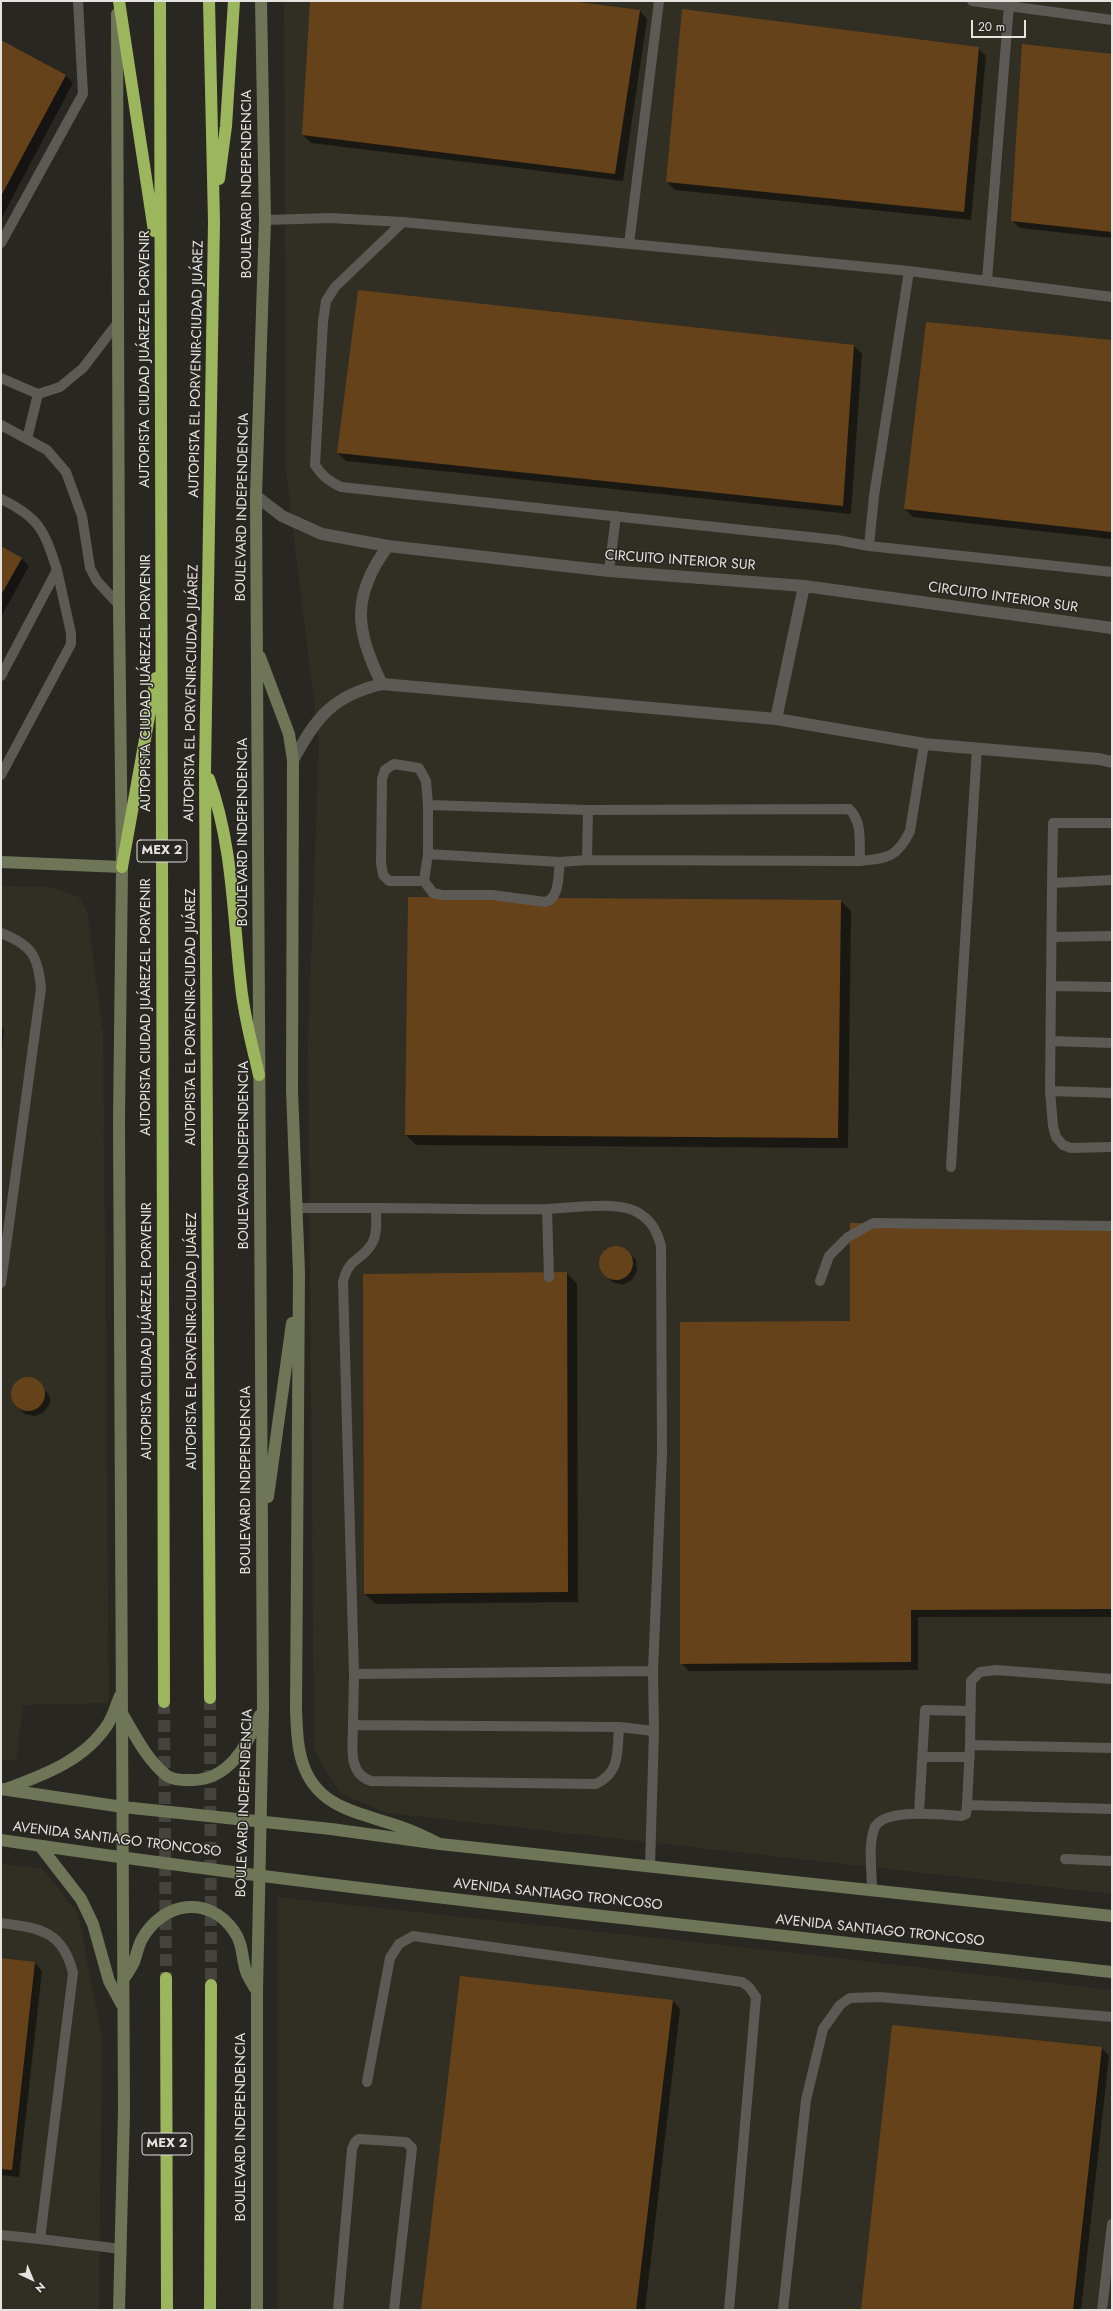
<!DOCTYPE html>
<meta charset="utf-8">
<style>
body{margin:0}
#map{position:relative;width:1113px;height:2311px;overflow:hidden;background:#292722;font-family:Jost,sans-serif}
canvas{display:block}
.frame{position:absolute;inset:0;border:2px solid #e4e3df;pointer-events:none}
.north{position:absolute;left:12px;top:2259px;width:40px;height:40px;-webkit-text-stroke:3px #292722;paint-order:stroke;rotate:136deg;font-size:11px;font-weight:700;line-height:16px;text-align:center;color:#e4e3df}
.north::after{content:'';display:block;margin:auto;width:14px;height:18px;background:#e4e3df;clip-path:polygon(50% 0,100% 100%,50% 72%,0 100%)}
.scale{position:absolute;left:971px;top:20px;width:55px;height:18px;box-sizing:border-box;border:2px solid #e4e3df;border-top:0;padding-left:5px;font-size:12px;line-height:14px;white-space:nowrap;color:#e4e3df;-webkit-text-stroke:3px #292722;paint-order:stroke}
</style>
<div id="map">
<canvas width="1113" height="2311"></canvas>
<div class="frame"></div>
<div class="north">N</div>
<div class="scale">20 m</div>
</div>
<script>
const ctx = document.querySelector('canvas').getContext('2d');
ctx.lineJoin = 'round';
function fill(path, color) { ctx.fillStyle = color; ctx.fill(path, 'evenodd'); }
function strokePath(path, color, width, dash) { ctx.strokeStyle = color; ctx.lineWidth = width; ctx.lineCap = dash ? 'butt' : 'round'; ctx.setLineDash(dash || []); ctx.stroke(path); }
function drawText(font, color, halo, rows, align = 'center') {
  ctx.font = font + ' Jost,sans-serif'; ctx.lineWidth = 3; ctx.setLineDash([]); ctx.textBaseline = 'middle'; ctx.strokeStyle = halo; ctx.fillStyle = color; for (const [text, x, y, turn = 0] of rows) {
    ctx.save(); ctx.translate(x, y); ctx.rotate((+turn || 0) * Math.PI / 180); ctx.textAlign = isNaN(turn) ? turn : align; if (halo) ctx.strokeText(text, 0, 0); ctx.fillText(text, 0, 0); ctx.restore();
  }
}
fill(new Path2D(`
 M284,1h828v1893l-725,-81 -47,-20 -26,-43 -6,-707 11,-300 -33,-272z
 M1,886l48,1 29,9 9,15 16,122 6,670 -86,2 -7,56 -15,-2z
 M1,1864l41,4 36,45 24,126 -3,271h-98z
 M278,1897l518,56 316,37v320h-834z`), '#312e23');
fill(new Path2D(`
 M311,1h251l78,10 7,8 -24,162 -312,-38 -8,-8z
 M1,42l64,33 8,8 -72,136z
 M978,48l8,8 -15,164 -296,-30 -8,-8z
 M1112,55v183l-92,-10 -8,-7z
 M1112,341v198l-199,-22 -8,-8z
 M854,346l8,8 -11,160 -505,-53 -8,-8z
 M1,548l20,10 8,8 -28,51z
 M841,901l10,10 -3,237 -432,-3 -10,-10z
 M1,1026l3,4 -3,29z
 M1112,1223v394h-194v53l-229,1 -8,-8 170,-341z
 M617,1246l10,5 9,9 1,11 -5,9 -9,5 -11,-3 -12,-13v-11l6,-9z
 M567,1273l10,11 1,318 -202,2 -11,-10z
 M29,1378l10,4 11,15v6l-6,9 -9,4 -10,-2 -10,-9 -4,-10 1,-6 7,-9z
 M1,1959l34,4 7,8 -23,206 -18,-2z
 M673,2001l7,8 -35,301h-223z
 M1102,2048l7,8 -28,254h-219z`), '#0007');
fill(new Path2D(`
 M310,1h260l70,9 -25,164 -313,-39z
 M682,9l297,38 -15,165 -298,-30z
 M1,40l65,35 -65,121z
 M1022,44l90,10v178l-101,-11z
 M358,290l496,55 -11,161 -506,-53z
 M926,322l186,18v192l-208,-23z
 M1,546l21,12 -21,37z
 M408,897l433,3 -3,238 -433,-3z
 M1112,1222v387l-201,1v52l-231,2v-342l170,-1v-98z
 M599 1263a17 17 0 1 1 34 0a17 17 0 1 1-34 0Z
 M567,1272l1,320 -204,2 -1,-320z
 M11 1394a17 17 0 1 1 34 0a17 17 0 1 1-34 0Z
 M1,1958l34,4 -23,208 -11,-1z
 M460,1976l213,24 -37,310h-215z
 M892,2025l210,22 -29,263h-212z`), '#66421a');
strokePath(new Path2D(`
 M210,1698l1,287
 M164,1702l2,276`), '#45433e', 12, [12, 6]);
strokePath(new Path2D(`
 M972,1l140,19
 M265,220l66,-2 72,4 506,49 203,26
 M403,222l-68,65 -9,14 -3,21 -8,143c7,11 14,16 26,22l496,53 32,6 5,-50 35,-225
 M1,243l82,-149 -5,-93
 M629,244l30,-243
 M987,280l22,-275
 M1,378l37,16 22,-7 23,-19 36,-47
 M1,425l46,25 19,22 16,44 8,52 7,13 22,24
 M27,439l11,-45
 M1,499c39,19 43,31 56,71
 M869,546l243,26
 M609,571l7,-55
 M1,676l56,-106 14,63v11l-70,131
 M428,805v49
 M587,860l1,-50
 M860,861c-1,-18 3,-39 -11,-52l-261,1 -160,-5 -2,-24 -7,-13 -25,-4 -9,6 -3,9 -1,84 2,12 6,6h35l4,-27 132,8 27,-2 273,1c27,-3 37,-3 50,-30l14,-87
 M1112,880l-60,3 -2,208 3,35 3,11 7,8 8,3 41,-1
 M424,881l9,12 9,2h50l53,7c15,-3 13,-28 15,-40
 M1052,883l1,-60h59
 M1,933c31,12 37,23 40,55l-40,295
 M1052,937l60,-1
 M1051,986l61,1
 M1052,1041l60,2
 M1050,1091l62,2
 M951,1167l26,-419
 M298,1208h78c0,11 2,27 -5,37 -11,17 -22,12 -28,37l11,392
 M376,1208c57,0 114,2 171,1 26,-1 66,-8 88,2 16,8 22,20 26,35l1,208 -9,217 1,60 -4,136
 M547,1209l2,68
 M820,1281l9,-25 19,-19 25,-14 239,3
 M353,1725c0,21 -6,48 18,56l225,3c25,-12 21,-33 23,-57l35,4
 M619,1727l-266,-2 1,-51 299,-3
 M970,1745l1,-64 9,-9 16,-2 116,9
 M1112,1748l-142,-3 -3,60 145,4
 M923,1757h47
 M919,1813l6,-103 46,1
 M1065,1859l47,2
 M872,1891c0,-20 -4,-43 2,-62 8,-22 68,-14 87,-13l5,-2 1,-9
 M1,1923c39,5 62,8 72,50l-33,266 81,10
 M367,2082l23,-124 9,-14 14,-8 329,46 7,5 7,10 -27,313
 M1,2235l39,4
 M338,2310l14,-161 3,-7 4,-3 47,3 6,6 -18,162
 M783,2310l23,-210 17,-71 17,-24 10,-7 29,-1 233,20
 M1102,2310l10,-86`), '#5c5a54', 10);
strokePath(new Path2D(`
 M256,496l26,20 40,18 66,12 221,25 195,15 308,42
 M382,684c-27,-53 -31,-88 6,-138
 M776,719l28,-133
 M293,760c24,-43 39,-64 89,-76l394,35 148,25 175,15 13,3`), '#5c5a54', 12);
strokePath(new Path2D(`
 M117,14l2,591 3,262 -3,253 5,991 -5,199
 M260,657l29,77 4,26 -1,330 7,183 -3,437c1,18 1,37 7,54 15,46 60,49 98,63 13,4 26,11 39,17
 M1,862l121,5
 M268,1497l24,-174
 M123,1715c12,20 24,45 43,60 6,5 15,5 23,5 39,2 58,-34 71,-65
 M1,1789l122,18 208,22 109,15 672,72
 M6,1789c38,-14 79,-29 102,-65 5,-8 8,-19 12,-28
 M1,1840c369,55 741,90 1111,132
 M40,1846l41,53 12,25 16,57 13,24
 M123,1980c4,-6 8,-12 11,-18 3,-8 4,-16 8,-23 21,-37 66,-45 92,-8 10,14 7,28 13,43 3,6 6,11 9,16
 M257,2310v-319l6,-283 -7,-1212 9,-276 -4,-219`), '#6f7657', 12);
strokePath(new Path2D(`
 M119,1l35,230
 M160,1l4,1701
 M209,1l5,221 -9,549 5,927
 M219,179l7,-53 8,-125
 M209,779c24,66 24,138 32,207 3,30 11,59 18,89
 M122,867l34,-189
 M166,1978l1,332
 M210,2310l1,-325`), '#9cb65d', 12);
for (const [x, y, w] of [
 [162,851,50],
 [167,2144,50]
]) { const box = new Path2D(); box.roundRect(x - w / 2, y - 11, w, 22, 3); ctx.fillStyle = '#292722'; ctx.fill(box); strokePath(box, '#e4e3df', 1); }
drawText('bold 13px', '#e4e3df', null, [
 ["MEX 2",162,851],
 ["MEX 2",167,2144]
]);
drawText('14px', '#e4e3df', '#292722', [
 ["BOULEVARD INDEPENDENCIA",248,184,-90],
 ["AUTOPISTA CIUDAD JUÁREZ-EL PORVENIR",146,359,-90],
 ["AUTOPISTA EL PORVENIR-CIUDAD JUÁREZ",197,369,-89],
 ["BOULEVARD INDEPENDENCIA",243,507,-89],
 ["CIRCUITO INTERIOR SUR",680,561,4],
 ["CIRCUITO INTERIOR SUR",1003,598,8],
 ["AUTOPISTA CIUDAD JUÁREZ-EL PORVENIR",147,683,-90],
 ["AUTOPISTA EL PORVENIR-CIUDAD JUÁREZ",192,693,-89],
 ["BOULEVARD INDEPENDENCIA",244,832,-90],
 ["AUTOPISTA CIUDAD JUÁREZ-EL PORVENIR",147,1007,-90],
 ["AUTOPISTA EL PORVENIR-CIUDAD JUÁREZ",192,1017,-90],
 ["BOULEVARD INDEPENDENCIA",245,1155,-90],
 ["AUTOPISTA CIUDAD JUÁREZ-EL PORVENIR",148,1331,-90],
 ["AUTOPISTA EL PORVENIR-CIUDAD JUÁREZ",193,1341,-90],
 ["BOULEVARD INDEPENDENCIA",247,1480,-90],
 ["BOULEVARD INDEPENDENCIA",245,1803,-88],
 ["AVENIDA SANTIAGO TRONCOSO",117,1840,7],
 ["AVENIDA SANTIAGO TRONCOSO",558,1895,6],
 ["AVENIDA SANTIAGO TRONCOSO",880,1931,6],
 ["BOULEVARD INDEPENDENCIA",242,2127,-90]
]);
</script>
